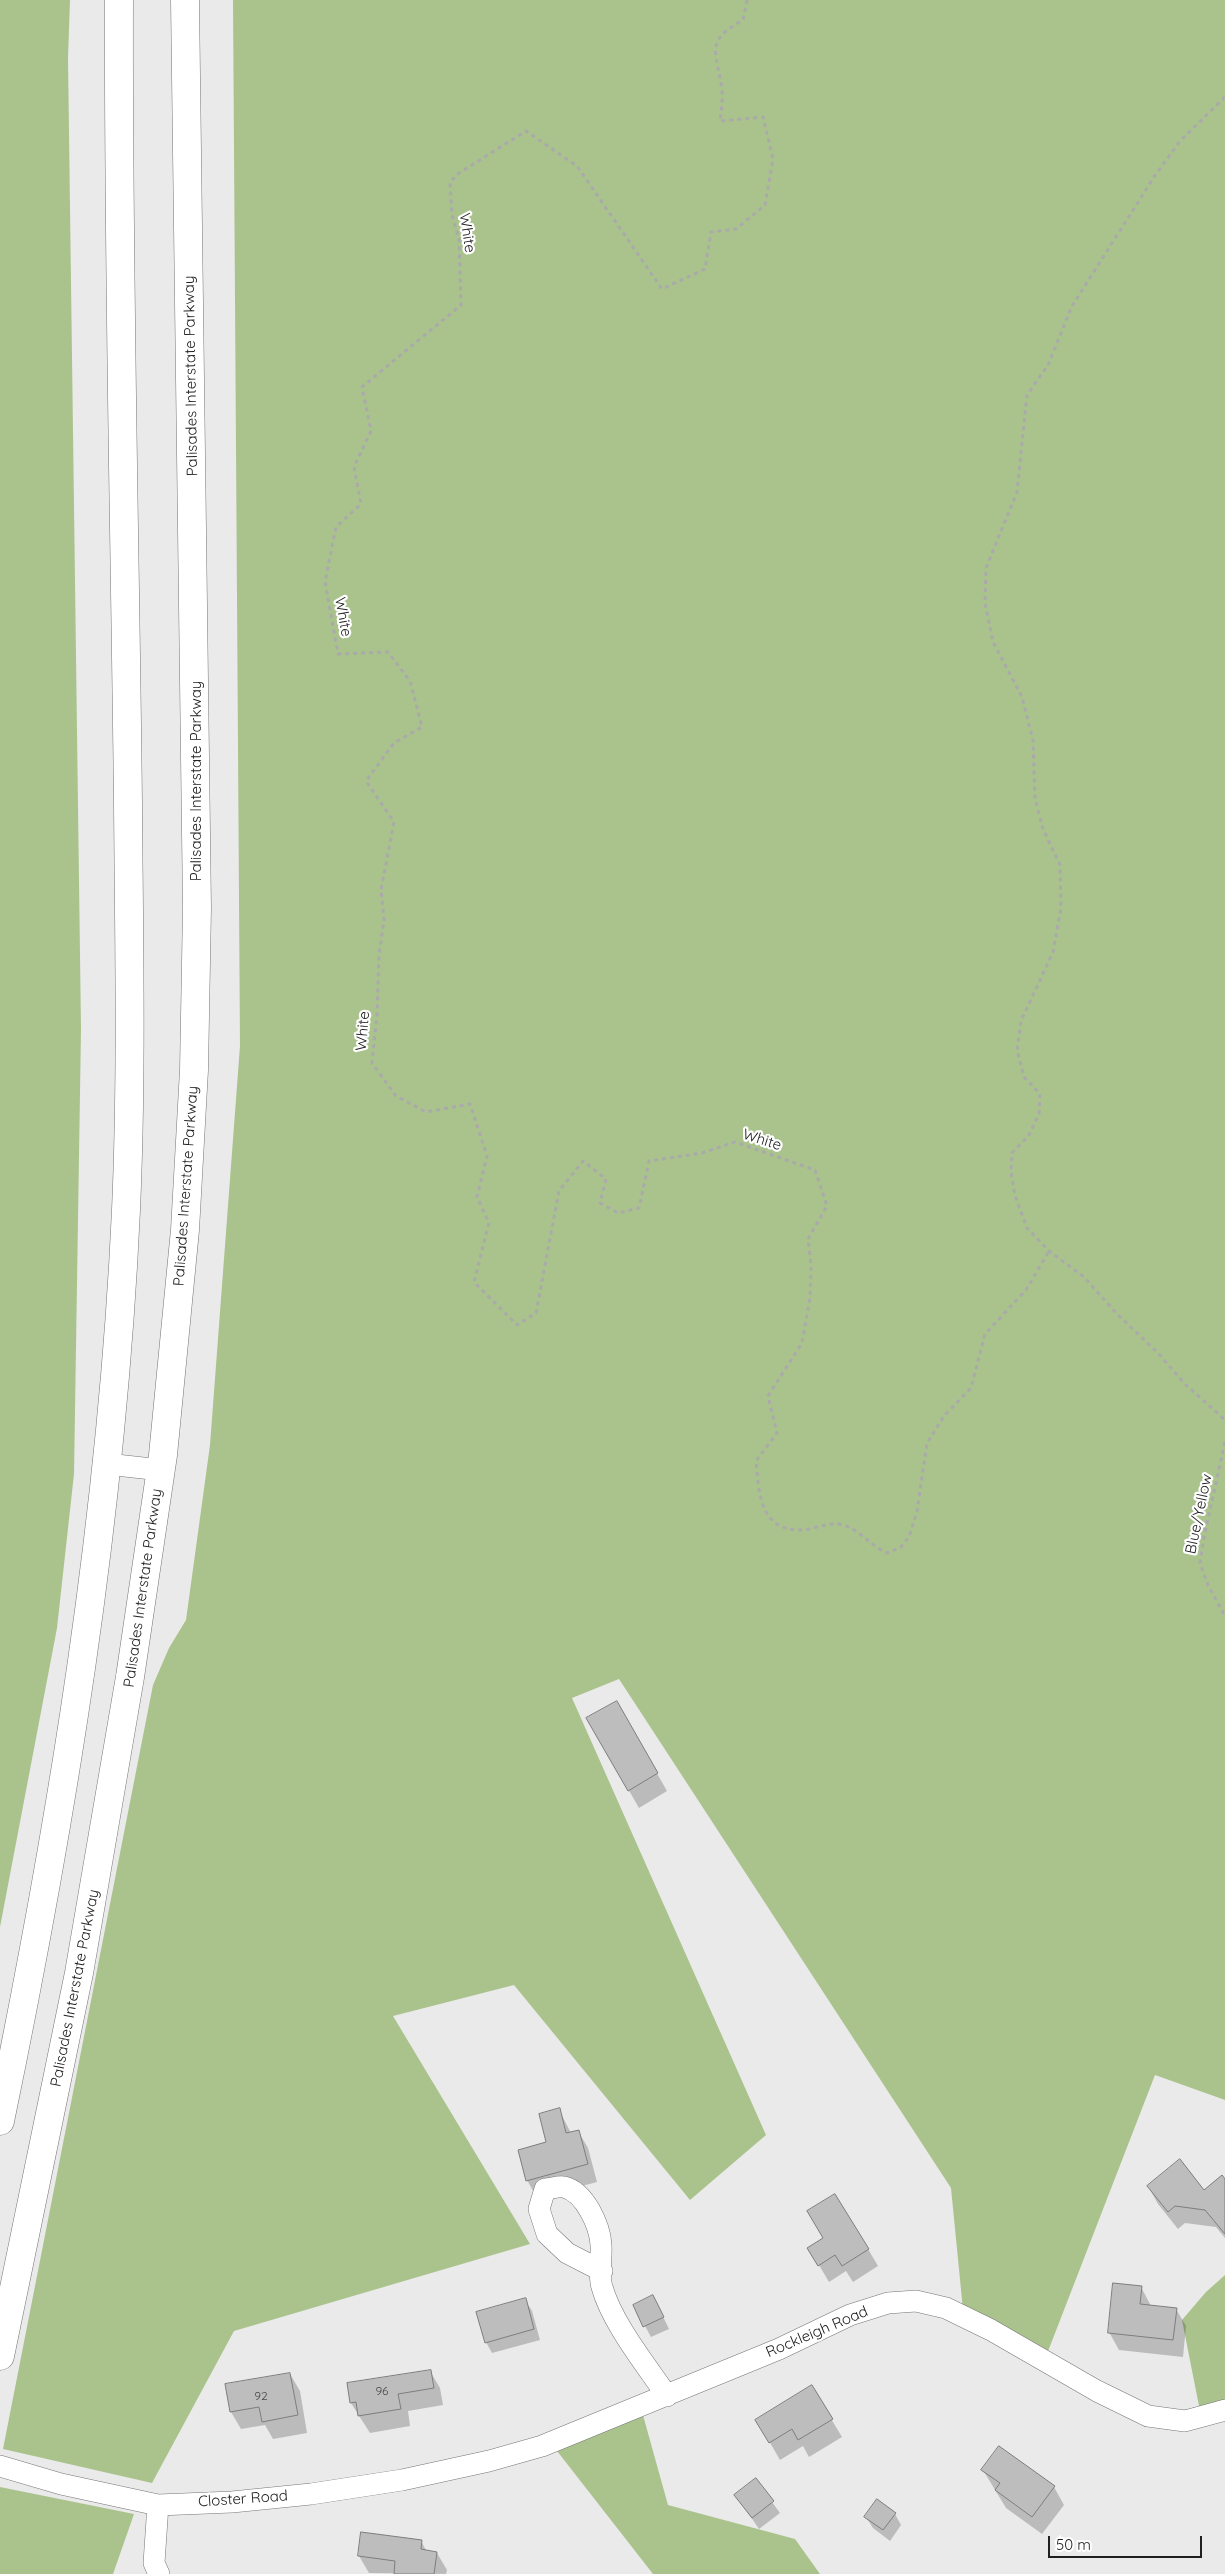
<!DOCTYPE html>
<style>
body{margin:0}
#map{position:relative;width:1225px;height:2574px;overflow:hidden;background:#eaeaeb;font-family:Quicksand,sans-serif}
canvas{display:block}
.scale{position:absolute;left:1048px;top:2536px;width:154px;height:22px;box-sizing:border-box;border:2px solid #202021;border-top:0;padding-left:6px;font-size:15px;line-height:18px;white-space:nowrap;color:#202021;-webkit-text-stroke:4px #fff;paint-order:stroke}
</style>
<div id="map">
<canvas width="1225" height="2574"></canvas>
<div class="scale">50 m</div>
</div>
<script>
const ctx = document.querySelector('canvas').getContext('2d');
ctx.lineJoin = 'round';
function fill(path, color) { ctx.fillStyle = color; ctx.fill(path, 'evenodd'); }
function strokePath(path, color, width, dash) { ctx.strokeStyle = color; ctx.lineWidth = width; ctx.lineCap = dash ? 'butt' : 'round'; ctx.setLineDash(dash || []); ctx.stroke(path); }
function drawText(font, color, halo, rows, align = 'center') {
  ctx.font = font + ' Quicksand,sans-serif'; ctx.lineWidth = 4.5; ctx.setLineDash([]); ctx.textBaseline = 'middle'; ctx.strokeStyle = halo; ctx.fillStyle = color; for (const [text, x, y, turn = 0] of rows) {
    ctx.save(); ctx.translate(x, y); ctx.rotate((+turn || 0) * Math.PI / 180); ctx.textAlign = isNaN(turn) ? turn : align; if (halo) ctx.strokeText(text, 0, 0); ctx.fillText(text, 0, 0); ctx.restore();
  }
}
fill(new Path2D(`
 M0,0h70l-2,58 13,971 -7,445 -17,154 -57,299z
 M233,0h992v2100l-70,-25 -110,284 -82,-49 -12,-122 -332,-509 -47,19 194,437 -76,65 -176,-215 -121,31 137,228 -296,87 -82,152 -149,-34 150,-764 16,-37 17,-28 24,-175 30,-399z
 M1225,2275v131l-25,5 -18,-91 24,-28z
 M641,2408l27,97 127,34 25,35h-167l-103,-132z
 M0,2487l134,27 -21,60h-113z`), '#aac38c');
fill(new Path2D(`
 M617,1703l50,88 -28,17 -51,-89z
 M559,2110l12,23 7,-2 10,17 9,34 -60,16 -10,-18 21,-37z
 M1225,2181v57l-9,-11 -31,-4 -7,6 -20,-25 -10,-18 56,6z
 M809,2248l59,1 10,17 -25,16 -7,-11 -17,11z
 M1141,2287l10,19 25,3 10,17 -3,31 -64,-7 -10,-18z
 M653,2296l16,33 -18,8 -6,-11z
 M525,2300l7,11 8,29 -48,13 -6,-11z
 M430,2371l10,17 3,17 -35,6 2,15 -40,7 -19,-30z
 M290,2374l10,17 7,42 -34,6 -8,-14 -24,4 -10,-17 -4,-27z
 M812,2387l30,50 -33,20 -6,-11 -23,14 -23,-40z
 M983,2470l71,17 10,18 -22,29 -36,-26z
 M756,2480l24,33 -21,16 -23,-34z
 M895,2514l6,11 -11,16 -17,-13 -7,-11z
 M421,2541l6,11 10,1 10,17 -1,4 -77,-1 -10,-17z`), '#0003');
const building = new Path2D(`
 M617,1701l41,72 -30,18 -42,-73z
 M560,2108l6,25 13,-3 9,34 -62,17 -8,-31 28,-8 -7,-28z
 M1180,2159l24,31 18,-15 3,4v55l-20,-24 -30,-4 -7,6 -21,-26z
 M835,2194l34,55 -27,17 -7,-11 -17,11 -11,-18 16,-10 -16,-27z
 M1113,2283l29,3 -2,18 37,4 -4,32 -65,-7z
 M653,2295l11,22 -21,10 -10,-22z
 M526,2298l8,31 -49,14 -9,-31z
 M431,2370l3,18 -36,6 3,15 -43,7 -2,-14 -6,1 -3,-20z
 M290,2373l8,42 -36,7 -3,-15 -29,5 -5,-28z
 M812,2385l21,34 -35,21 -6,-11 -23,14 -14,-23z
 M999,2446l56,40 -23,31 -37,-27 5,-7 -19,-13z
 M756,2478l18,23 -22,17 -18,-23z
 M877,2499l19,14 -13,17 -19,-13z
 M361,2532l61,8 -1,9 16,3 -3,22h-40l1,-13 -37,-5z`);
fill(building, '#bebdbe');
strokePath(building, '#7d7d7e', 1);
const minor = new Path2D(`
 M107,1464l54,6
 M602,2271l-35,-18 -20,-19 -8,-25 6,-20c5,0 13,-3 19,-2 21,5 36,39 37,58 1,14 -3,30 1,42 10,36 44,78 65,109
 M0,2466l61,18 97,21 74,-3 79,-8 91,-14 87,-19 53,-15 237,-97 71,-34 38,-12 28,-2 30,7 45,22 106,61 51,25 37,5 40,-11
 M158,2505l-4,58 5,11`);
const highway = new Path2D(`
 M0,2121c62,-300 112,-604 126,-911 6,-136 3,-271 2,-407 -3,-268 -10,-535 -9,-803
 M0,2356l79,-383 51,-296 33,-222 22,-225 9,-160 3,-162 -12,-908`);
strokePath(minor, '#757576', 22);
strokePath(highway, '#757576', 29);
strokePath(new Path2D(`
 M747,0l-4,20c-40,22 -26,32 -21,70 1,10 -1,22 -2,31l43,-4 10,42 -8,46 -29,24 -25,3 -6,37 -43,20 -85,-123 -51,-35 -67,42 -9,9 2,33 7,25 2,65 -99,82 9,44 -17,36 7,37 -25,23 -11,55 13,72 50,-2 22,29 12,46 -28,16 -28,38 28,41 -13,68 3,30 -5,35 -2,60 -5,48 24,33 30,16 44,-8 17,52 -10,41 12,26 -15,59 43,43 19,-12 23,-122 24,-30 23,18 -6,24 18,10 21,-5 10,-47 53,-8 33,-11 80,28 12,36 -19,33 3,26 -1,33 -8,45 -34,53 9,37 -21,28c3,31 3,69 44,69 12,0 25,-7 38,-6 19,2 31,21 49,29l14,-6 8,-10 8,-26 10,-68 17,-27 27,-28 14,-54 41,-44 23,-39
 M1225,97l-45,44 -26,36 -82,129 -24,59 -21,30 -10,97 -31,76 -1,35 8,39 29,55 11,43 2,59 8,30 17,36 1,43 -8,44 -32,69 -4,29 7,27 16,17 -1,20 -10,21 -17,18 -1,19 4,24 12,32 22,23 35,26 33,37 41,39 27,31 40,36
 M1225,1442l-21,95 -4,26 8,22 17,31`), '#aaaaab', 3, [4, 4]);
strokePath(minor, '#fff', 21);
strokePath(highway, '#fff', 28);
drawText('12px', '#484748', null, [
 ["96",382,2391],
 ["92",261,2396]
]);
drawText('15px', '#202021', '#fff', [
 ["White",467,233,81],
 ["Palisades Interstate Parkway",191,376,-91],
 ["White",343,617,80],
 ["Palisades Interstate Parkway",196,781,-90],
 ["White",363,1031,-85],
 ["White",762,1140,18],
 ["Palisades Interstate Parkway",186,1186,-86],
 ["Blue/Yellow",1199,1514,-78],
 ["Palisades Interstate Parkway",143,1588,-82],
 ["Palisades Interstate Parkway",75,1988,-79],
 ["Rockleigh Road",817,2332,-23],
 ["Closter Road",243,2499,-4]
]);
</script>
